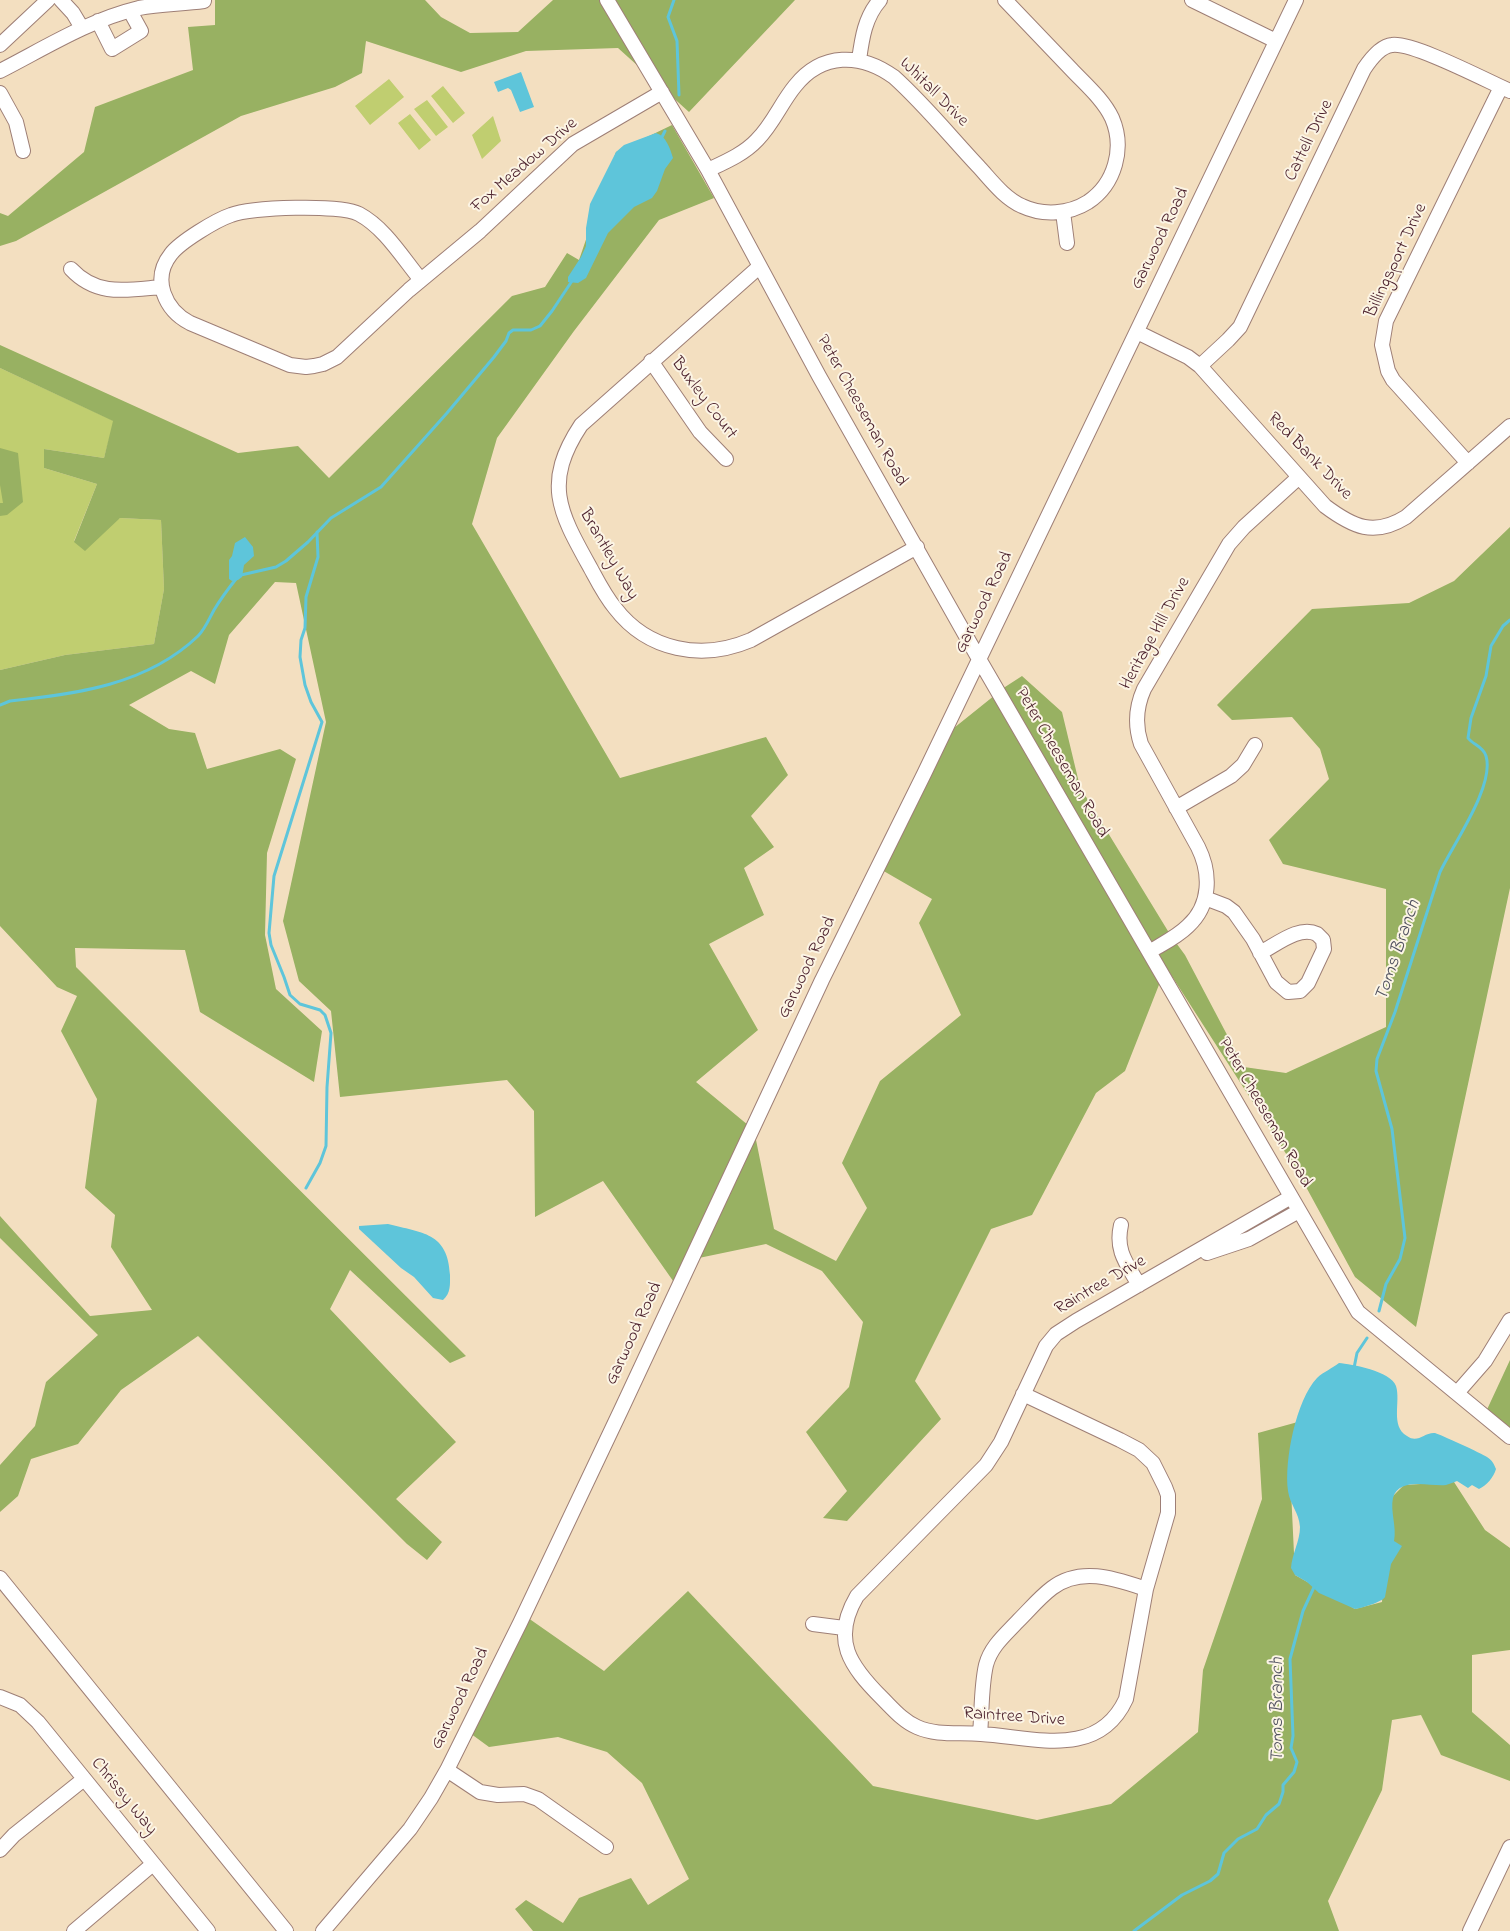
<!DOCTYPE html>
<style>
body{margin:0}
canvas{display:block;background:#f3dfc0}
</style>
<canvas width="1510" height="1931"></canvas>
<script>
const ctx = document.querySelector('canvas').getContext('2d');
ctx.lineJoin = 'round';
function fill(path, color) { ctx.fillStyle = color; ctx.fill(path, 'evenodd'); }
function strokePath(path, color, width, dash) { ctx.strokeStyle = color; ctx.lineWidth = width; ctx.lineCap = dash ? 'butt' : 'round'; ctx.setLineDash(dash || []); ctx.stroke(path); }
function drawText(font, color, halo, rows, align = 'center') {
  ctx.font = font + ' "Indie Flower",sans-serif'; ctx.lineWidth = 4; ctx.setLineDash([]); ctx.textBaseline = 'middle'; ctx.strokeStyle = halo; ctx.fillStyle = color; for (const [text, x, y, turn = 0] of rows) {
    ctx.save(); ctx.translate(x, y); ctx.rotate((+turn || 0) * Math.PI / 180); ctx.textAlign = isNaN(turn) ? turn : align; if (halo) ctx.strokeText(text, 0, 0); ctx.fillText(text, 0, 0); ctx.restore();
  }
}
fill(new Path2D(`
 M389,79l15,18 -34,28 -15,-19z
 M443,86l22,27 -12,10 -22,-27z
 M427,100l21,27 -12,9 -22,-27z
 M410,114l21,26 -12,10 -21,-27z
 M493,116l8,25 -19,18 -10,-24z
 M0,368l114,53 -10,37 -60,-9v19l53,16 -23,57 46,-23 41,2 3,69 -10,55 -89,11 -65,15z`), '#c0ce70');
fill(new Path2D(`
 M215,0h210l16,17 29,16 48,-1 35,-32h242l-106,112 -71,-64 -92,3 -65,21 -95,-31 -4,32 -27,14 -94,29 -225,125 -16,5v-33l8,3 76,-64 11,-45 98,-37 -5,-43 27,-2z
 M672,125l42,73 -55,22 -85,111 -77,107 -25,86 148,254 146,-41 22,38 -37,41 23,31 -30,21 20,47 -55,29 49,86 -62,52 58,48 20,99 62,32 31,-53 -25,-45 38,-82 81,-66 -42,-92 13,-24 -57,-33 64,-126 66,-53 17,-11 40,36 18,75 91,149 14,19 59,112 42,6 100,-46v-138l-103,-25 -14,-24 60,-61 -9,-30 -28,-32 -60,3 -15,-15 95,-96 97,-6 45,-22 56,-54v361l-94,439 -61,-50 -56,-103 -133,-207 -41,104 -29,22 -64,122 -41,14 -76,152 26,38 -94,102 -24,-3 24,-27 -41,-59 43,-45 14,-65 -41,-51 -56,-27 -72,15 -16,29 -75,-107 -68,36 -1,-106 -27,-31 -167,17 -9,-86 -32,-30 -16,-60 43,-199 -30,-139 -21,-1 -46,53 -14,49 -24,-13 -62,34 40,24 26,4 12,36 73,-20 16,10 -29,94 -2,82 11,54 46,42 -8,51 -114,-70 -15,-62 -110,-2 1,19 390,389 -16,7 -100,-93 -20,39 126,133 -60,57 46,43 -15,18 -20,-16 -209,-208 -77,54 -43,54 -47,15 -13,37 -18,16v-47l35,-39 11,-44 52,-47 -98,-97v-22l90,100 62,-6 -41,-63 4,-32 -30,-27 12,-89 -36,-68 16,-35 -20,-9 -57,-61v-256l65,-15 89,-11 10,-55 -3,-69 -41,-2 -35,33 -11,-9 23,-58 -53,-16v-19l60,9 9,-37 -113,-53v-23l238,108 60,-7 31,32 183,-182 33,-9 22,-34 12,7 37,-108z
 M0,448l18,5 5,49 -16,13 -7,1v-13h3l-3,-18z
 M1510,1360v78l-26,-22z
 M1305,1420l-15,49 5,106 60,34 27,-7 6,-101 16,-16 50,-3 31,48 25,18v102l-38,5v57l38,33v36l-69,-26 -20,-40 -29,5 -10,70 -54,111 11,30h-806l-18,-22 11,-9 37,23 16,-25 52,-20 17,27 41,-26 -47,-96 -35,-31 -49,-15 -69,10 -26,-19 58,-115 83,58 84,-80 185,195 164,34 74,-16 87,-72 5,-62 59,-171 -4,-66z`), '#98b162');
fill(new Path2D(`
 M521,72l13,35 -14,5 -9,-22 -3,-2 -10,4 -4,-10z
 M656,133c10,3 14,15 17,25l-8,11 -8,22 -5,7 -18,9 -26,26 -22,45 -8,5 -10,-1v-5l13,-20 5,-11v-18l4,-24 26,-52 8,-7z
 M245,537l8,10 1,9 -10,9 -2,12 -4,3 -6,1 -3,-2v-19l3,-4 3,-13z
 M388,1224c34,9 60,8 62,51 0,9 1,18 -7,25l-10,-2 -19,-21 -13,-9 -42,-39v-3z
 M1339,1363c12,1 52,8 57,23 5,16 -6,40 11,50 11,8 17,-4 28,-3 4,1 48,21 52,24 5,3 7,7 9,12 -2,8 -10,17 -17,20l-7,-4 -4,3 -11,-7c-3,1 -7,3 -11,4 -15,2 -47,-9 -53,13 -3,13 4,29 1,43l8,5 -11,18 -6,33c-3,5 -23,11 -30,12l-36,-16 -12,-11 -12,-7 -4,-7c1,-14 9,-27 9,-41 -1,-15 -10,-22 -12,-36 -4,-30 8,-91 29,-113 6,-6 16,-10 22,-15z`), '#5ec5da');
strokePath(new Path2D(`
 M674,0l-6,17 9,24 2,54
 M661,139l4,-8
 M241,575l35,-8 10,-6 22,-19 23,-24 50,-31 66,-74 47,-56 12,-16 3,-8 4,-3h18l9,-4 12,-15 20,-30
 M0,705l10,-4c66,-7 137,-16 188,-65 7,-7 11,-17 16,-26 6,-10 14,-21 22,-31
 M306,1188l14,-25 6,-17 1,-59 4,-54 -6,-18 -5,-5 -20,-6 -10,-9 -6,-18 -13,-32 -2,-12 5,-57 48,-154 -11,-20 -6,-17 -5,-28 1,-17 4,-12 1,-31 12,-40 -1,-25
 M1379,1311l7,-27 14,-25 5,-21 -13,-109 -16,-58 1,-12 18,-47 45,-140c13,-28 55,-86 46,-116 -3,-10 -13,-11 -18,-18l3,-20 15,-42 5,-30 12,-20 7,-6
 M1354,1368l3,-15 10,-15
 M1134,1931l48,-36 28,-14 8,-7 6,-21 14,-14 19,-10 9,-14 13,-11 4,-12v-7l11,-13 3,-10 -6,-14 2,-12 -3,-77 13,-48 12,-26`), '#5ec5da', 3);
const minor = new Path2D(`
 M61,0l12,13 9,15
 M607,0l101,170 111,206 160,283 379,653 152,125
 M1192,0l84,41
 M98,21l14,28 29,-18 -11,-20
 M0,45l48,-45
 M859,60c3,-22 6,-43 21,-60
 M0,71c45,-23 89,-51 139,-63 21,-4 43,-4 65,-7
 M0,93l16,29 7,29
 M708,170c17,-8 36,-16 49,-30 16,-16 24,-37 38,-54 27,-34 66,-33 99,-9 30,27 56,59 84,89 13,14 26,32 44,40 21,10 47,8 66,-4 27,-18 37,-54 24,-84 -9,-19 -27,-34 -41,-49 -22,-23 -44,-46 -66,-69
 M1063,212l4,31
 M759,267l-178,158c-39,59 -21,88 10,144 7,13 14,27 24,39 33,43 87,53 136,32l166,-93
 M71,269c26,28 56,21 90,18
 M421,280c-19,-23 -36,-52 -62,-66 -19,-10 -108,-7 -128,1 -15,5 -51,27 -60,39 -20,25 -6,56 19,69l100,42 16,2 8,-1 9,-2 14,-7 72,-67 71,-59 93,-87 89,-52
 M1137,332l51,25 12,9 125,140c28,21 49,31 81,11l104,-91
 M651,361l49,71 26,27
 M1200,366l28,-26 12,-13 124,-258c6,-9 17,-23 28,-24 21,-3 95,36 118,46
 M1468,463l-75,-83 -5,-9 -6,-26 4,-24 115,-234
 M1176,808l55,-32 12,-11 12,-20
 M1205,898l21,8 8,6 19,27 23,43 12,10 12,-1 8,-8 16,-34 -1,-9 -6,-6c-18,-9 -41,11 -57,19
 M1149,952c13,-8 28,-15 39,-26 23,-21 23,-53 10,-79l-57,-103c-6,-18 -5,-37 3,-55l85,-145 15,-17 55,-50
 M1121,1225c-6,26 6,39 18,60
 M1207,1253l42,-14 50,-28
 M1457,1393l28,-32 25,-41
 M1023,1394l97,46 19,10 14,13 12,24 3,8v18l-22,76 -20,110c-28,61 -93,38 -145,35 -22,-2 -44,2 -64,-7 -14,-6 -24,-18 -35,-29 -32,-32 -51,-58 -25,-102l129,-131 15,-23 45,-96 10,-12 20,-13 215,-124
 M0,1578l286,353
 M813,1624l31,4
 M0,1697l20,8 18,17 170,209
 M980,1734c2,-22 1,-47 6,-69 5,-19 20,-31 33,-45 11,-11 21,-23 33,-32 29,-22 64,-9 94,1
 M447,1770l33,22 18,3 26,-1 14,5 68,48
 M0,1850l14,-15 70,-56
 M74,1931l79,-67
 M323,1931l87,-102 21,-31 16,-28 73,-147 101,-213 201,-430 102,-206 372,-774
 M1470,1931l40,-84`);
strokePath(minor, '#9e7f76', 16);
strokePath(minor, '#fff', 14);
drawText('18px', '#4a1f2b', '#fcf5e5', [
 ["Whitall Drive",933,93,45],
 ["Cattell Drive",1310,141,-64],
 ["Fox Meadow Drive",525,166,-41],
 ["Garwood Road",1161,239,-64],
 ["Billingsport Drive",1397,261,-65],
 ["Buxley Court",703,399,53],
 ["Peter Cheeseman Road",861,411,61],
 ["Red Bank Drive",1309,457,46],
 ["Brantley Way",608,555,60],
 ["Garwood Road",985,603,-64],
 ["Heritage Hill Drive",1156,634,-61],
 ["Peter Cheeseman Road",1061,763,60],
 ["Garwood Road",808,968,-64],
 ["Peter Cheeseman Road",1264,1113,60],
 ["Raintree Drive",1101,1286,-30],
 ["Garwood Road",635,1334,-65],
 ["Garwood Road",461,1699,-64],
 ["Raintree Drive",1014,1718,4],
 ["Chrissy Way",123,1797,51]
]);
drawText('italic 19px', '#505160', '#fcf5e5', [
 ["Toms Branch",1399,951,-71],
 ["Toms Branch",1279,1710,-90]
]);
</script>
